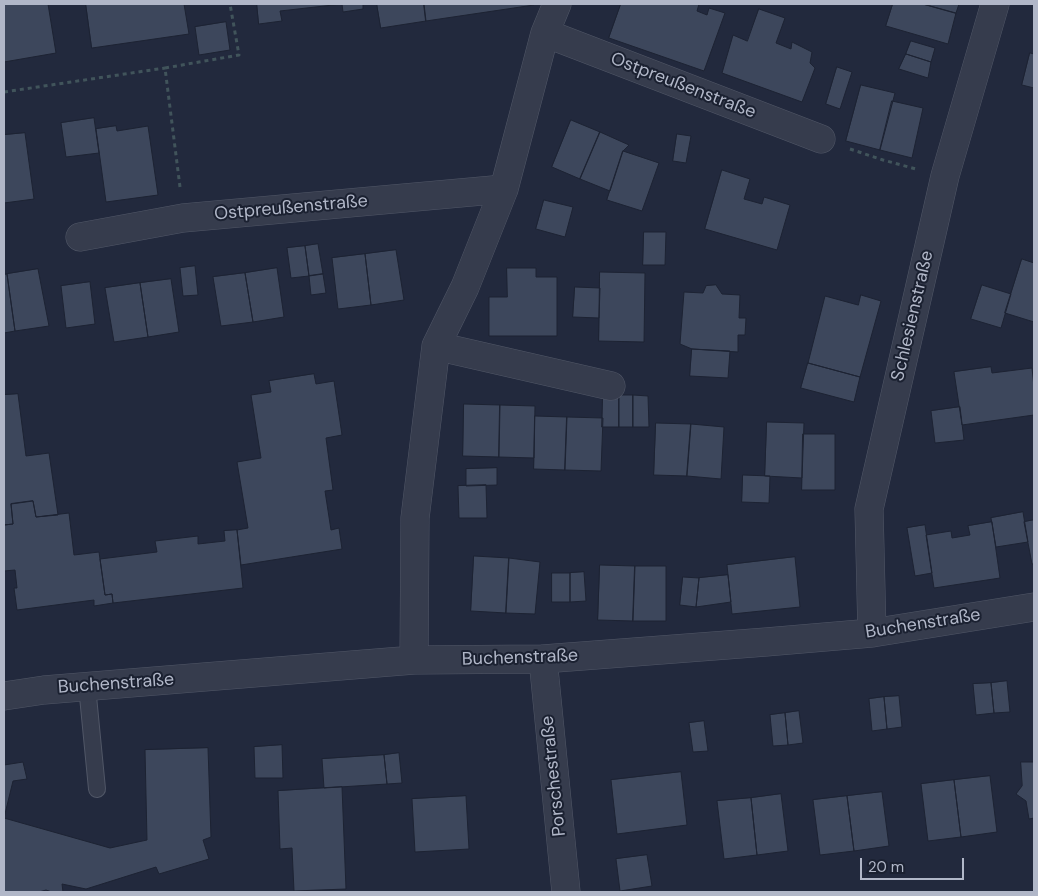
<!DOCTYPE html>
<meta charset="utf-8">
<style>
body{margin:0}
#map{position:relative;width:1038px;height:896px;overflow:hidden;background:#22293d;font-family:"DM Sans",sans-serif}
canvas{display:block}
.frame{position:absolute;inset:0;border:5px solid #b1b7c8;pointer-events:none}
.scale{position:absolute;left:860px;top:858px;width:104px;height:22px;box-sizing:border-box;border:2px solid #b1b7c8;border-top:0;padding-left:6px;font-size:15px;line-height:18px;white-space:nowrap;color:#b1b7c8;-webkit-text-stroke:4px #1b2131;paint-order:stroke}
</style>
<div id="map">
<canvas width="1038" height="896"></canvas>
<div class="frame"></div>
<div class="scale">20 m</div>
</div>
<script>
const ctx = document.querySelector('canvas').getContext('2d');
ctx.lineJoin = 'round';
function fill(path, color) { ctx.fillStyle = color; ctx.fill(path, 'evenodd'); }
function strokePath(path, color, width, dash) { ctx.strokeStyle = color; ctx.lineWidth = width; ctx.lineCap = dash ? 'butt' : 'round'; ctx.setLineDash(dash || []); ctx.stroke(path); }
function drawText(font, color, halo, rows, align = 'center') {
  ctx.font = font + ' "DM Sans",sans-serif'; ctx.lineWidth = 4; ctx.setLineDash([]); ctx.textBaseline = 'middle'; ctx.strokeStyle = halo; ctx.fillStyle = color; for (const [text, x, y, turn = 0] of rows) {
    ctx.save(); ctx.translate(x, y); ctx.rotate((+turn || 0) * Math.PI / 180); ctx.textAlign = isNaN(turn) ? turn : align; if (halo) ctx.strokeText(text, 0, 0); ctx.fillText(text, 0, 0); ctx.restore();
  }
}
const building = new Path2D(`
 M4,4h44l8,49 -52,9z
 M86,4h98l5,30 -97,14z
 M257,4h106v5l-20,3 -1,-8 -62,7 2,10 -23,3z
 M377,4h47l2,17 -45,7z
 M424,4h110v1l-108,16z
 M621,4h78l-2,7 10,4 2,-7 16,5 -21,58 -95,-33z
 M893,4h30l33,9 -8,31 -62,-18z
 M923,4h36l-3,9z
 M759,9l26,9 -9,25 15,6 1,-7 20,10 -2,11 5,5 -13,34 -80,-29 11,-38 14,6z
 M226,22l4,28 -31,5 -4,-28z
 M911,41l24,7 -4,14 -25,-8z
 M1030,53l4,1v34l-12,-3z
 M906,54l25,8 -3,16 -29,-9z
 M837,67l15,5 -12,37 -14,-5z
 M861,85l34,8 -15,57 -34,-9z
 M892,101l31,7 -11,50 -32,-8z
 M94,118l5,35 -33,4 -5,-34z
 M571,120l29,12 -20,47 -28,-12z
 M116,126l1,5 31,-5 10,69 -52,7 -10,-73z
 M600,132l29,13 -6,6 -13,40 -30,-12z
 M25,133l9,66 -30,4v-68z
 M677,134l14,2 -5,27 -13,-2z
 M623,151l36,12 -17,48 -35,-11z
 M722,170l28,9 -6,20 18,5 2,-7 26,8 -13,45 -72,-21z
 M544,200l29,7 -8,30 -29,-8z
 M644,232h22l-1,33h-22z
 M318,244l5,30 -14,2 -4,-30z
 M305,246l4,30 -18,2 -4,-30z
 M396,250l8,50 -33,5 -6,-51z
 M365,254l6,51 -33,4 -6,-51z
 M1022,259l12,4v59l-29,-9z
 M195,266l3,29 -15,1 -3,-28z
 M277,268l7,49 -31,5 -8,-49z
 M507,268h29v9h21v59h-68v-39h18z
 M38,269l11,57 -34,5 -8,-57z
 M600,272l45,1 -1,69 -45,-1z
 M245,273l8,49 -32,4 -8,-49z
 M7,274l8,57 -11,2v-58z
 M323,274l3,19 -15,2 -2,-19z
 M171,279l8,53 -31,5 -8,-54z
 M90,282l5,42 -29,4 -5,-42z
 M140,283l8,54 -34,5 -9,-54z
 M716,285l6,9 18,1 -1,23h7l-1,17h-7v17l-46,-3 -12,-5 4,-52 19,1 3,-7z
 M982,285l29,9 -10,34 -30,-9z
 M575,287l25,1 -1,30 -26,-1z
 M861,295l20,6 -21,76 -52,-14 17,-67 33,9z
 M692,349l38,2 -2,27 -38,-2z
 M808,363l52,14 -6,25 -53,-14z
 M991,367l1,6 40,-5 2,19v28l-72,10 -8,-53z
 M314,374l2,10 18,-3 8,54 -16,3 7,52 -8,1 6,39 8,-2 3,21 -101,16 -4,-35 11,-2 -11,-66 24,-4 -10,-63 20,-3 -2,-11z
 M18,394l8,62 23,-3 9,62 -22,2 -3,-16 -22,3 2,20 -9,1v-130z
 M603,395h16v32h-17z
 M619,395h14v32h-14z
 M633,395l15,1 1,31h-16z
 M464,404l36,1 -1,52 -36,-1z
 M500,405l35,1 -1,52 -35,-1z
 M960,407l4,33 -29,3 -4,-32z
 M535,416l32,1 -2,53 -31,-1z
 M567,417l36,1 -2,53 -36,-1z
 M767,422l37,1 -2,55 -37,-2z
 M656,423l35,1 -4,52 -33,-1z
 M691,424l33,3 -3,52 -34,-3z
 M803,434h32v56h-33z
 M497,468v17l-31,1v-17z
 M743,475l27,1 -1,27 -27,-1z
 M486,485l1,33h-28l-1,-32z
 M33,501l3,16 33,-4 5,42 25,-3 6,43 7,-1 1,9 -19,3v-6l-77,10 -3,-22h3l-2,-18 -11,1v-46l9,-1 -2,-20z
 M1023,512l5,30 -32,5 -5,-29z
 M1034,520v44h-2l-8,-42z
 M992,522l8,56 -66,10 -8,-53 25,-4 1,7 18,-3 -2,-9z
 M925,525l7,48 -17,3 -8,-48z
 M237,530l6,58 -130,15 -1,-9 -7,1 -5,-36 57,-7 -2,-11 43,-5v8l27,-3 -1,-10z
 M474,556l35,2 -3,55 -35,-2z
 M795,557l5,50 -68,7 -5,-49z
 M509,558l31,4 -5,52 -29,-1z
 M600,565l35,1 -2,55 -35,-1z
 M635,566h31v55h-33z
 M584,572l2,29 -16,1v-29z
 M552,573h18v29h-18z
 M728,575l3,27 -35,5 3,-29z
 M683,577l16,1 -3,29 -16,-2z
 M1007,681l3,31 -16,1 -3,-30z
 M991,683l3,30 -18,2 -3,-31z
 M899,696l3,31 -15,2 -3,-32z
 M884,697l3,32 -15,2 -3,-32z
 M799,711l4,32 -15,2 -3,-32z
 M785,713l3,32 -15,1 -3,-31z
 M704,721l4,30 -15,1 -4,-29z
 M282,745l1,33h-28l-1,-31z
 M208,748l3,89 -8,3 6,19 -50,15 -3,-7 -70,22 -24,-5 1,8h-11l-6,-2 -7,2h-35v-127l19,-3 4,17 -14,2 -9,37 106,30 37,-8 -2,-90z
 M399,753l3,30 -15,1 -3,-29z
 M384,755l3,29 -63,4 -2,-29z
 M1021,762h13v56l-5,1 -3,-18 -10,-7 6,-8z
 M681,772l6,53 -70,9 -6,-54z
 M990,776l7,56 -36,5 -7,-57z
 M954,780l7,57 -33,4 -7,-57z
 M342,787l4,102 -52,2 -2,-43 -12,1 -2,-58z
 M882,792l7,54 -35,5 -7,-55z
 M781,794l7,57 -31,4 -6,-57z
 M466,796l3,53 -54,3 -3,-53z
 M847,796l7,55 -34,4 -7,-55z
 M751,798l6,57 -33,4 -7,-58z
 M647,855l5,31 -32,5 -4,-32z`);
fill(building, '#3d475c');
strokePath(building, '#1d2333', 1);
const service = new Path2D(`
 M87,686l10,103`);
const minor = new Path2D(`
 M545,33l276,106
 M80,237l103,-19 321,-29
 M436,346l175,40
 M872,633l-3,-124 76,-333 50,-172
 M543,659l23,233
 M414,660l1,-142 21,-172 29,-59 39,-98 41,-156 12,-29
 M4,696l40,-6 370,-30 129,-1 223,-17 106,-9 162,-26`);
strokePath(service, '#515767', 18);
strokePath(minor, '#515767', 29);
strokePath(new Path2D(`
 M4,92l161,-24
 M850,149l33,11 33,9
 M180,187l-15,-119 74,-13 -9,-51`), '#41545b', 3, [4, 4]);
strokePath(service, '#363c4d', 16);
strokePath(minor, '#363c4d', 28);
drawText('18px', '#b1b7c8', '#1b2131', [
 ["Ostpreußenstraße",683,86,21],
 ["Ostpreußenstraße",291,208,-5],
 ["Schlesienstraße",913,316,-77],
 ["Buchenstraße",923,624,-9],
 ["Buchenstraße",520,658,-2],
 ["Buchenstraße",116,684,-4],
 ["Porschestraße",554,776,-96]
]);
</script>
